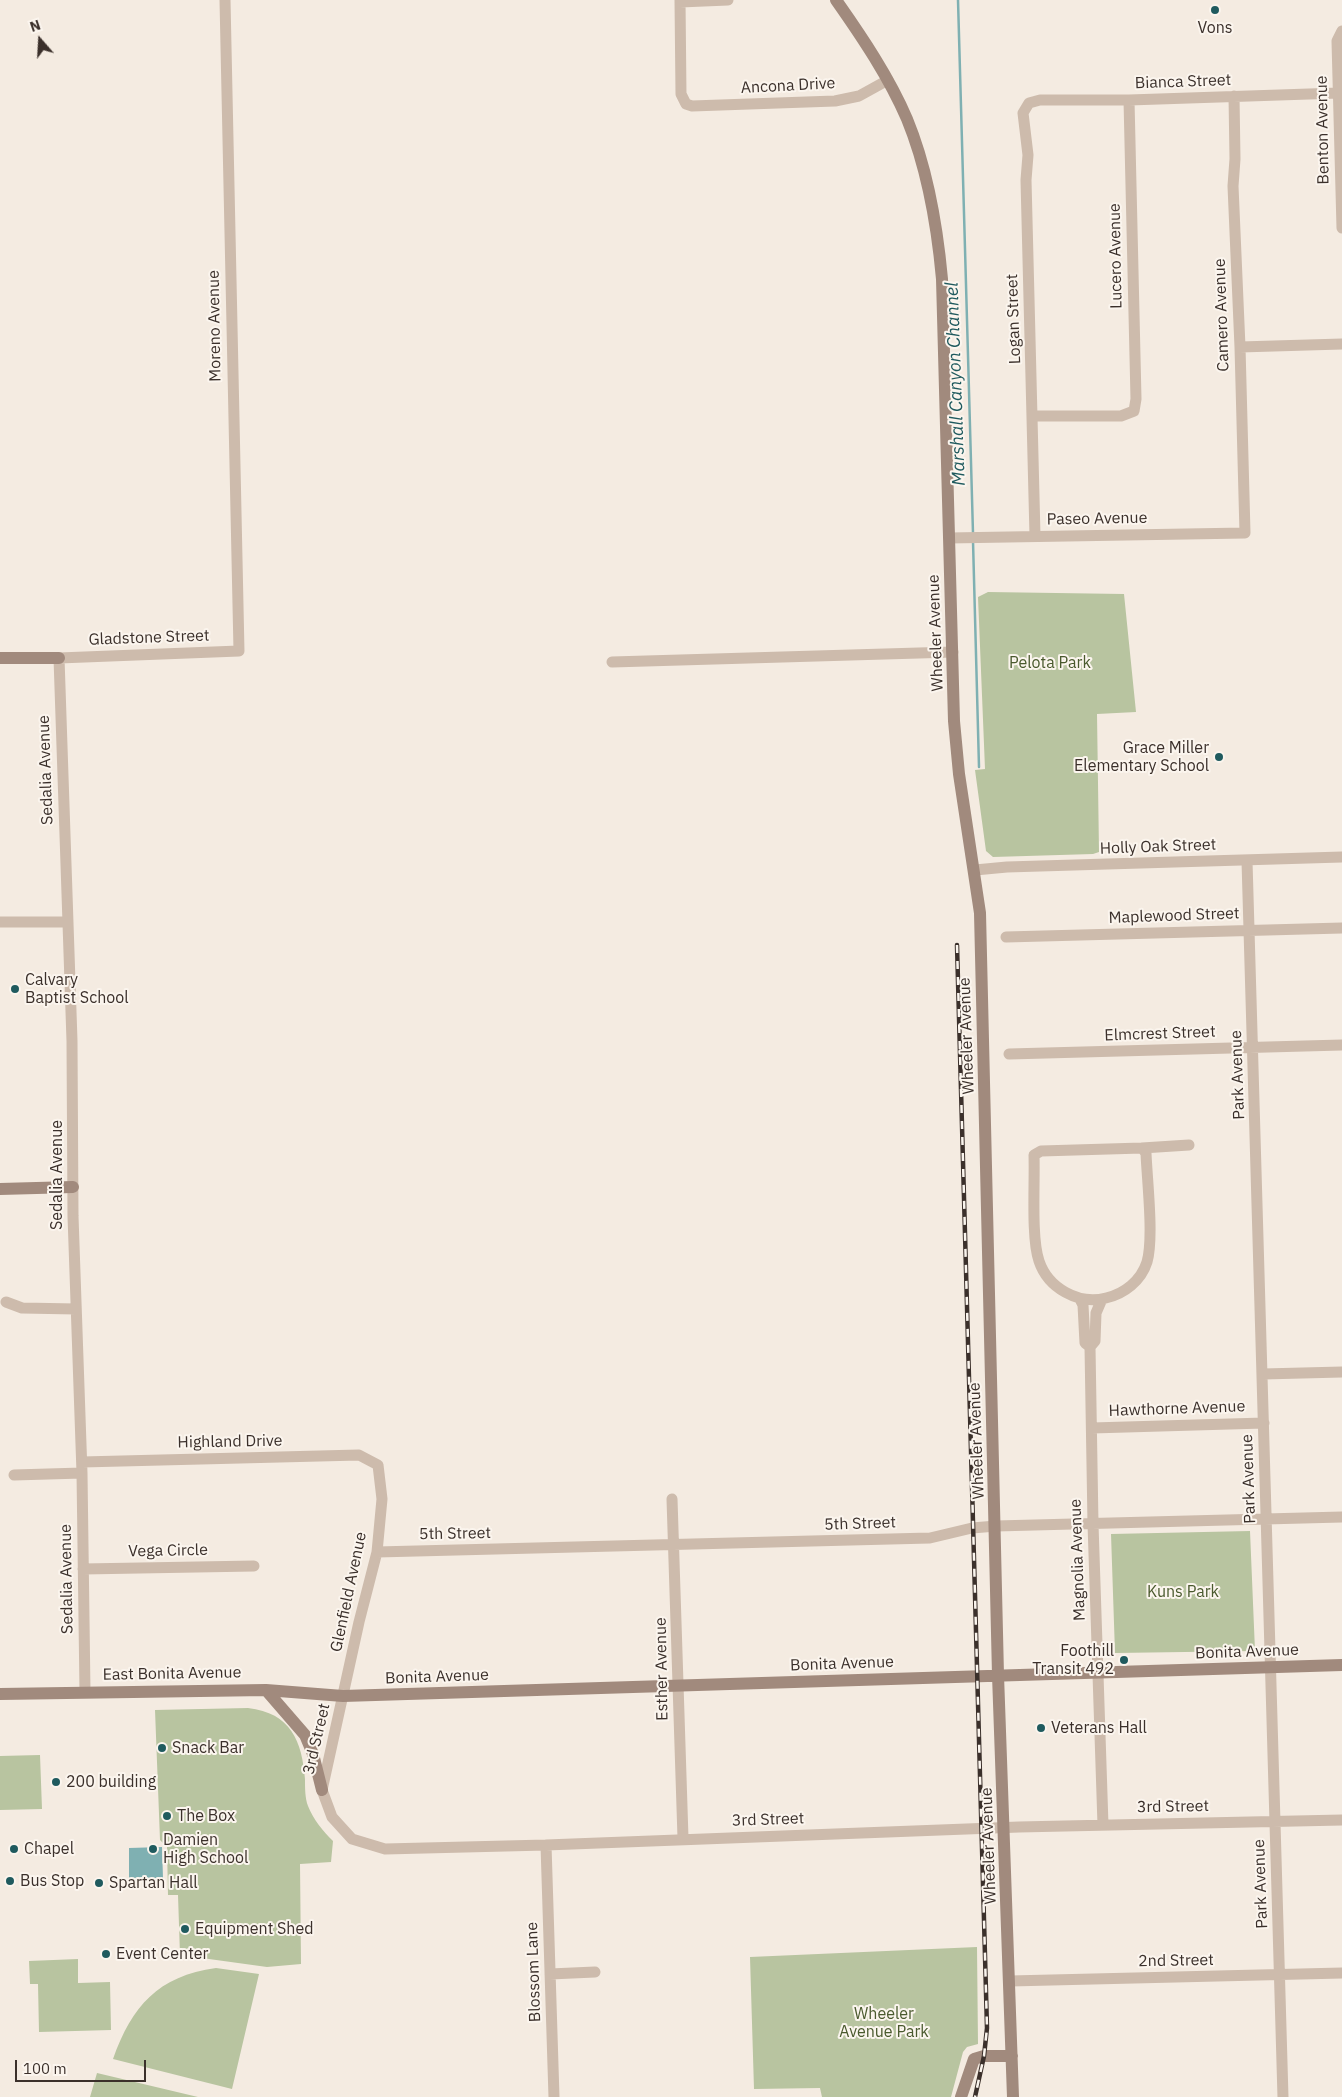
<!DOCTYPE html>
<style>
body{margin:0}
#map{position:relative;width:1342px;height:2097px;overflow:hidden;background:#f4ebe1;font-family:"IBM Plex Sans",sans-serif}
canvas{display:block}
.north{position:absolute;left:15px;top:15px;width:50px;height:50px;-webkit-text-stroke:4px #fbf5ee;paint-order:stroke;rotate:341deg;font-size:14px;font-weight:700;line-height:20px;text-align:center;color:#3b302b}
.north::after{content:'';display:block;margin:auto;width:18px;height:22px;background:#3b302b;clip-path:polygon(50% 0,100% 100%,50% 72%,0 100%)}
.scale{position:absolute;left:15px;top:2060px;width:131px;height:22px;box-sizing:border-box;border:2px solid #3b302b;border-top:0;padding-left:6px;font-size:15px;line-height:18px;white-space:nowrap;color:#3b302b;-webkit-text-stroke:4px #fbf5ee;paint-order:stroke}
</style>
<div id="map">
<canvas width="1342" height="2097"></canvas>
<div class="north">N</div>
<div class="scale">100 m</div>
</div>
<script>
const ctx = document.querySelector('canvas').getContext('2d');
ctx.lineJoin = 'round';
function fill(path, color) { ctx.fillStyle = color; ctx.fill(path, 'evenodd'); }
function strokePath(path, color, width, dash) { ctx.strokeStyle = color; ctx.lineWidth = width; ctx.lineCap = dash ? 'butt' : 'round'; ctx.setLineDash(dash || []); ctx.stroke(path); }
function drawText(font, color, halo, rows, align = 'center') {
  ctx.font = font + ' "IBM Plex Sans",sans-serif'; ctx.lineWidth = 4; ctx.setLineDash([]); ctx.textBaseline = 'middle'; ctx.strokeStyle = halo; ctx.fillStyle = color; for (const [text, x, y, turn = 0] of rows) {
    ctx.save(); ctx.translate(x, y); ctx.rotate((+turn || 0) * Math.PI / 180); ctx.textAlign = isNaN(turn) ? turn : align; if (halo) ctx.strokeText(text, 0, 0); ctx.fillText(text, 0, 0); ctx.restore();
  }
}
fill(new Path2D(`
 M988,592l136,2 12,118 -39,2 2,138 -6,2 -100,3 -7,-6 -11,-81 10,-1 -7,-172z
 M1250,1531l5,120 -140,2 -4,-119z
 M248,1708c43,5 54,33 57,71 0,9 0,19 3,27 5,13 15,25 25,35l-2,21 -31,2 1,100 -34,3 -87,-12 -2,-60h-10l-1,-48 -7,-7 -5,-130z
 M40,1755l2,54 -42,1v-54z
 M977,1947l1,97 -11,3 -4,5 -12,45h-129l-2,-9 -66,1 -4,-132z
 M78,1959v24l32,-1 1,48 -72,2 -1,-48h-8l-1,-23z
 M216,1968l43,6 -27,115 -119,-30c19,-53 45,-83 103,-91z
 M97,2073l101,24h-108z`), '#b8c4a0');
fill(new Path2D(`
 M162,1847l1,31h-34v-30z`), '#7fb0b2');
strokePath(new Path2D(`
 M958,0l15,533
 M973,541l6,226`), '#7fb0b2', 2.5);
strokePath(new Path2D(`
 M680,0l1,94 5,10 6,2 143,-5 24,-5 29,-16
 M680,2l48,-2
 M1342,31l-5,10 5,187
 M1240,347l102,-3
 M1033,416h88l13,-5 2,-12 -7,-299
 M1035,536l-9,-356 2,-25 -5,-42 6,-10 11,-3h89l210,-7
 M949,538l296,-5 -5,-186 -7,-161 2,-27 -1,-63
 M612,662l341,-10
 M1247,861l36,1236
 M975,870l32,-3 335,-10
 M0,922h66
 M1006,937l336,-9
 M1009,1054l333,-9
 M1142,1148l4,5c1,27 8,85 1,109 -6,19 -23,32 -41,36 -28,7 -58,-10 -67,-37 -8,-23 -4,-79 -5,-106l7,-4z
 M1142,1148l47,-3
 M1080,1299l3,6 2,38 5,4
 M1102,1299l-6,14 -1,28 -5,6 3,177 10,301
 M6,1302l16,6 54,1
 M1263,1374l79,-2
 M1092,1428l172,-5
 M82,1462l277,-7 19,10 4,34 -5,53 -18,70 -37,168 10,27 20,22 33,10 161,-4 473,-18 323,-7
 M14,1475l68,-2
 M672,1499l11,339
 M377,1552l553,-14 42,-10 24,-2 346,-9
 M83,1569l171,-3
 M85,1692l-3,-219 -9,-257 -1,-175 -13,-383 180,-7 -14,-651
 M546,1845l8,252
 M550,1974l45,-2
 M1010,1981l332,-8`), '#cdbbac', 11);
strokePath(new Path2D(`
 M836,0c26,37 53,77 71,119 21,51 30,105 35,160l12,442 5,53 21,139 18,762 15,422
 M0,658h59
 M0,1189l73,-2
 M266,1690l39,45 8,19 9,36
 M0,1694l266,-4 77,6 999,-31
 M961,2097l13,-38 10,-3h28`), '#a18a7d', 12);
const rail = new Path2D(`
 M957,945l30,1083 -3,28 -9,41`);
strokePath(rail, '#3b302b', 4.5);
strokePath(rail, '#fbf5ee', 2.5, [8]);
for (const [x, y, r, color] of [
 [1215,10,5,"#1f5a5e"],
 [1219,757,5,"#1f5a5e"],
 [15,989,5,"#1f5a5e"],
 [1124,1660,5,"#1f5a5e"],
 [1041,1728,5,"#1f5a5e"],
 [162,1748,5,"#1f5a5e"],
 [56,1782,5,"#1f5a5e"],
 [167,1816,5,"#1f5a5e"],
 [14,1849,5,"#1f5a5e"],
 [153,1849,5,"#1f5a5e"],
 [10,1881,5,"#1f5a5e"],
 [99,1883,5,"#1f5a5e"],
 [185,1929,5,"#1f5a5e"],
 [106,1954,5,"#1f5a5e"]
]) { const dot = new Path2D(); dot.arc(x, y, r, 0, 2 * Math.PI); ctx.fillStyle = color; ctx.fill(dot); strokePath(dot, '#fbf5ee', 2); }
drawText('16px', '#3b302b', '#fbf5ee', [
 ["Vons",1215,28,"center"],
 ["Grace Miller",1209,748,"right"],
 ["Elementary School",1209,766,"right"],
 ["Calvary",25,980],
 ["Baptist School",25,998],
 ["Foothill",1114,1651,"right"],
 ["Transit 492",1114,1669,"right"],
 ["Veterans Hall",1051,1728],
 ["Snack Bar",172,1748],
 ["200 building",66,1782],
 ["The Box",177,1816],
 ["Damien",163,1840],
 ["High School",163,1858],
 ["Chapel",24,1849],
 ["Bus Stop",20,1881],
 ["Spartan Hall",109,1883],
 ["Equipment Shed",195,1929],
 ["Event Center",116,1954]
], 'left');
drawText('16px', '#3b302b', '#fbf5ee', [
 ["Bianca Street",1183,82,-2],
 ["Ancona Drive",788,86,-3],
 ["Benton Avenue",1323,130,-91],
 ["Lucero Avenue",1116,256,-91],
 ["Camero Avenue",1222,315,-92],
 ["Logan Street",1014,319,-92],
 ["Moreno Avenue",215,326,-91],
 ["Paseo Avenue",1097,519,-1],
 ["Wheeler Avenue",936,633,-92],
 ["Gladstone Street",149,638,-2],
 ["Sedalia Avenue",46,770,-92],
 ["Holly Oak Street",1158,847,-2],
 ["Maplewood Street",1174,916,-2],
 ["Elmcrest Street",1160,1034,-2],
 ["Wheeler Avenue",967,1036,-92],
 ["Park Avenue",1238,1075,-92],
 ["Sedalia Avenue",57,1175,-90],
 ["Hawthorne Avenue",1177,1409,-2],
 ["Wheeler Avenue",977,1441,-92],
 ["Highland Drive",230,1442,-1],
 ["Park Avenue",1249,1479,-92],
 ["5th Street",860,1524,-2],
 ["5th Street",455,1534,-1],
 ["Vega Circle",168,1551,-1],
 ["Magnolia Avenue",1078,1560,-92],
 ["Sedalia Avenue",67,1579,-91],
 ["Glenfield Avenue",349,1592,-78],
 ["Bonita Avenue",1247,1652,-2],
 ["Bonita Avenue",842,1664,-2],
 ["Esther Avenue",662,1669,-91],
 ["East Bonita Avenue",172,1674,-1],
 ["Bonita Avenue",437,1677,-2],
 ["3rd Street",317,1739,-77],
 ["3rd Street",1173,1807,-1],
 ["3rd Street",768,1820,-2],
 ["Wheeler Avenue",989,1846,-92],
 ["Park Avenue",1261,1884,-92],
 ["2nd Street",1176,1961,-1],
 ["Blossom Lane",534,1972,-92]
]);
drawText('16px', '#4a5a2e', '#fbf5ee', [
 ["Pelota Park",1050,663],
 ["Kuns Park",1183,1592],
 ["Wheeler",884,2014],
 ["Avenue Park",884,2032]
]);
drawText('italic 18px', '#1f5a5e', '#fbf5ee', [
 ["Marshall Canyon Channel",956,384,-92]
]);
</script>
